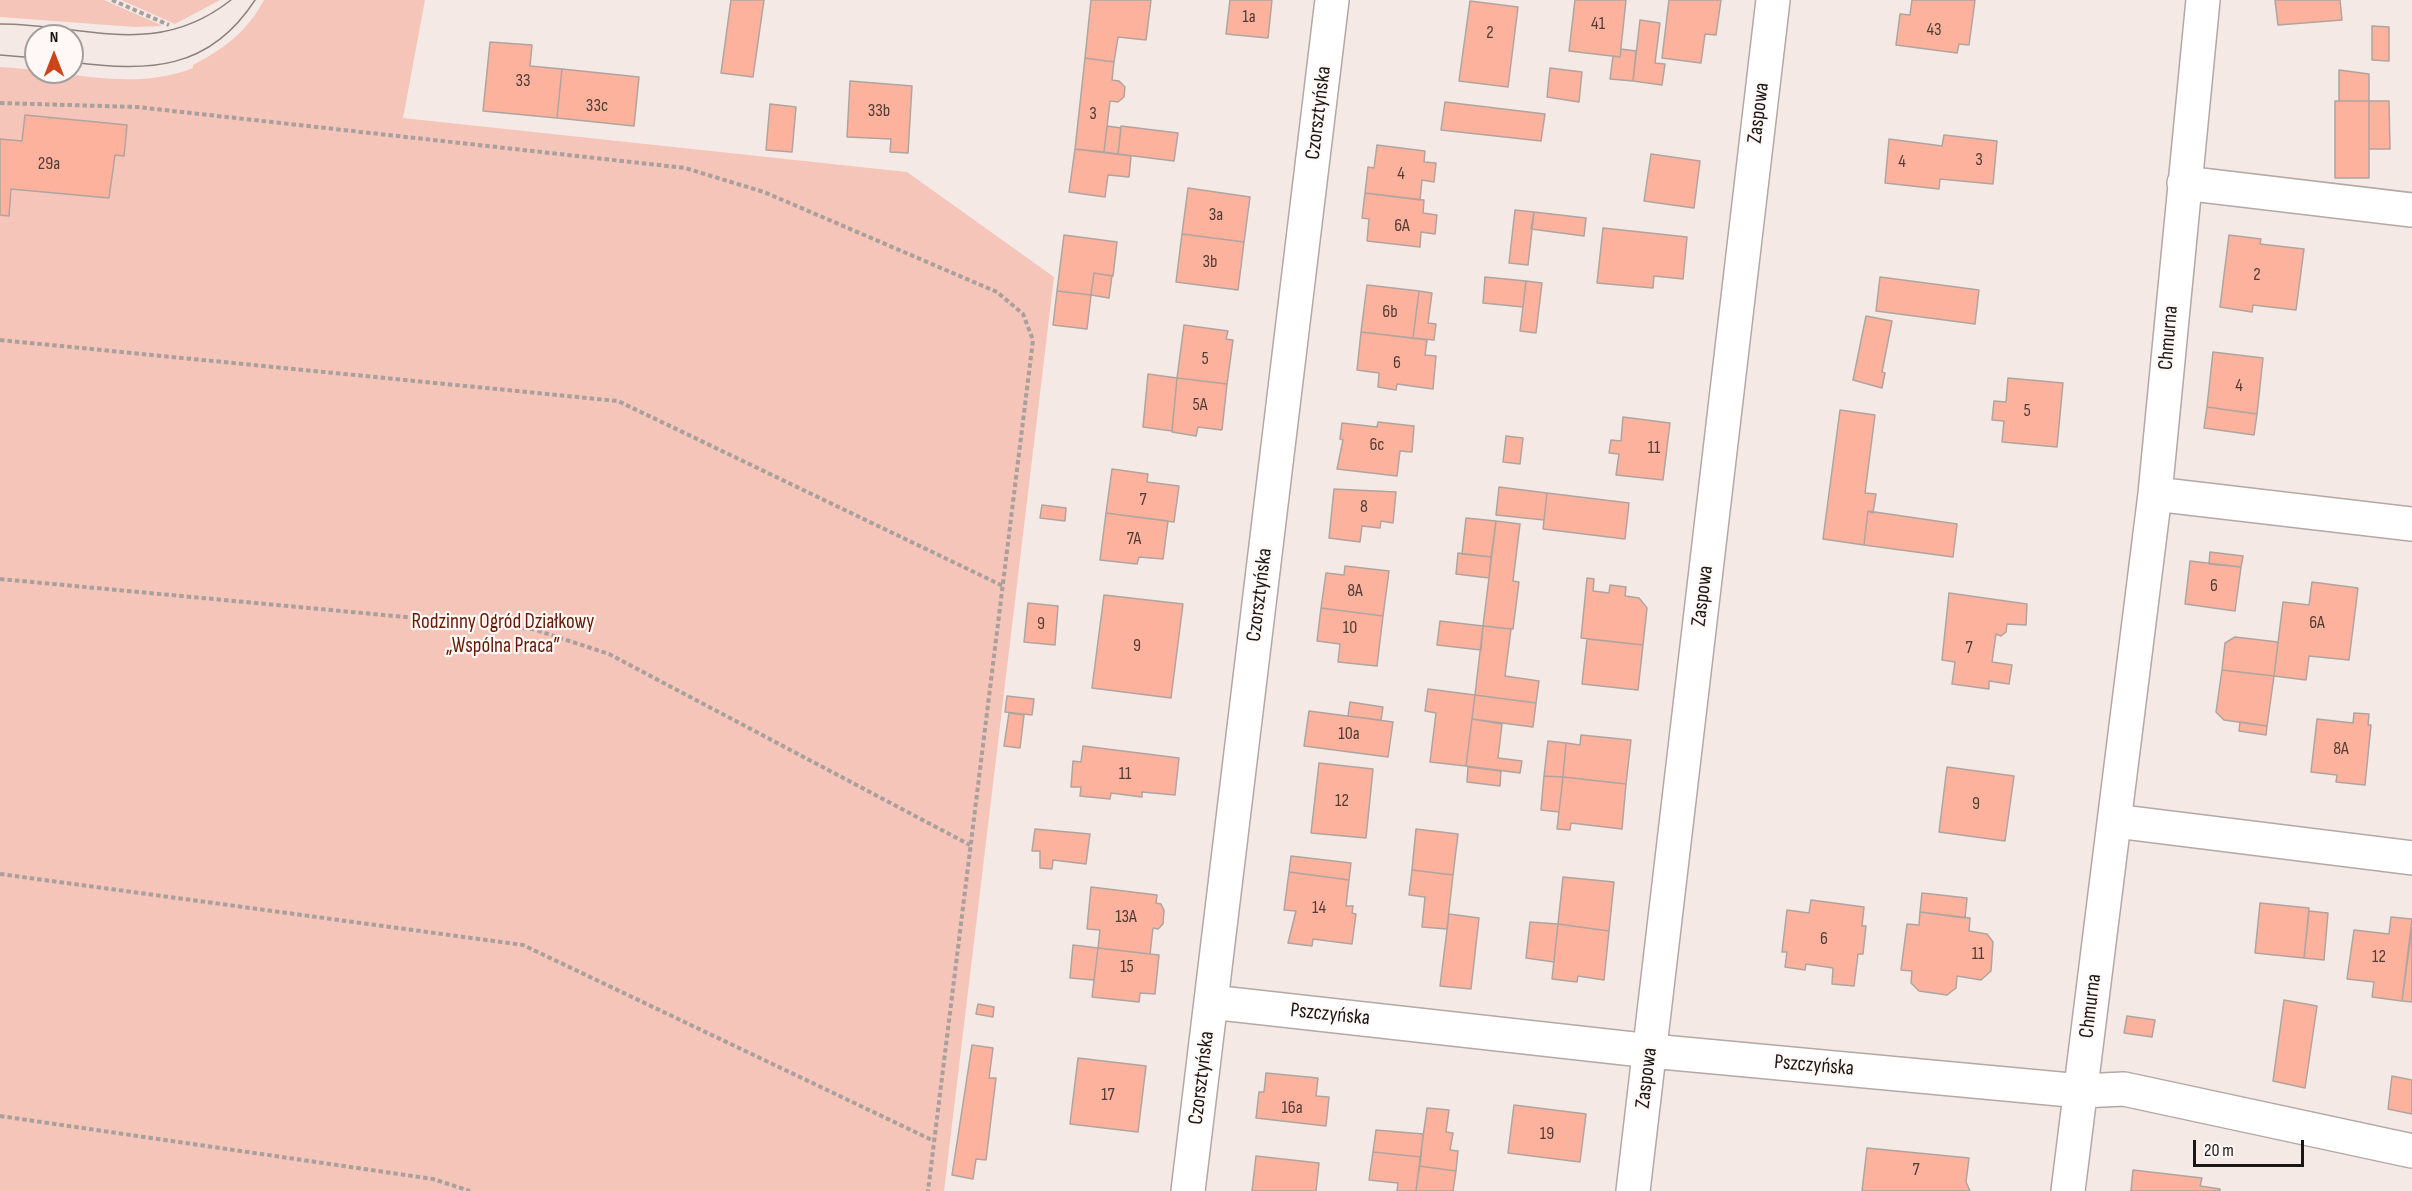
<!DOCTYPE html>
<meta charset="utf-8">
<style>
body{margin:0}
#map{position:relative;width:2412px;height:1191px;overflow:hidden;background:#f5e9e6;font-family:"Sofia Sans Condensed",sans-serif}
canvas{display:block}
.north{position:absolute;left:24px;top:24px;width:60px;height:60px;box-sizing:border-box;background:#fff8f6;border:2px solid #a39e9c;border-radius:50%;rotate:0deg;font-size:16px;font-weight:700;line-height:24px;text-align:center;color:#1a1614}
.north::after{content:'';display:block;margin:auto;width:21px;height:27px;background:#cc4419;clip-path:polygon(50% 0,100% 100%,50% 72%,0 100%)}
.scale{position:absolute;left:2193px;top:1140px;width:111px;height:27px;box-sizing:border-box;border:3px solid #1a1614;border-top:0;padding-left:8px;font-size:18px;line-height:21px;white-space:nowrap;color:#1a1614;-webkit-text-stroke:4px #fff8f6;paint-order:stroke}
</style>
<div id="map">
<canvas width="2412" height="1191"></canvas>
<div class="north">N</div>
<div class="scale">20 m</div>
</div>
<script>
const ctx = document.querySelector('canvas').getContext('2d');
ctx.lineJoin = 'round';
function fill(path, color) { ctx.fillStyle = color; ctx.fill(path, 'evenodd'); }
function strokePath(path, color, width, dash) { ctx.strokeStyle = color; ctx.lineWidth = width; ctx.lineCap = dash ? 'butt' : 'round'; ctx.setLineDash(dash || []); ctx.stroke(path); }
function drawText(font, color, halo, rows, align = 'center') {
  ctx.font = font + ' "Sofia Sans Condensed",sans-serif'; ctx.lineWidth = 4.5; ctx.setLineDash([]); ctx.textBaseline = 'middle'; ctx.strokeStyle = halo; ctx.fillStyle = color; for (const [text, x, y, turn = 0] of rows) {
    ctx.save(); ctx.translate(x, y); ctx.rotate((+turn || 0) * Math.PI / 180); ctx.textAlign = isNaN(turn) ? turn : align; if (halo) ctx.strokeText(text, 0, 0); ctx.fillText(text, 0, 0); ctx.restore();
  }
}
fill(new Path2D(`
 M0,0h104l59,26 -28,1 -135,-10z
 M121,0h99l-45,24z
 M264,0h161l-22,118 504,54 147,105 -110,914h-944v-1124c62,2 130,26 193,1v-3c32,-17 54,-33 71,-65z`), '#f4c5b8');
const building = new Path2D(`
 M731,0h33l-11,77 -32,-4z
 M1091,0h60l-5,40 -28,-3 -4,25 -29,-4z
 M1230,0h42l-4,38 -42,-4z
 M1575,0h51l-6,57 -51,-6z
 M1669,0h52l-5,35 -11,-1 -4,29 -39,-5z
 M1912,0h63l-6,45 -10,-1 -2,9 -61,-8 4,-31 10,1z
 M2275,0h65l2,20 -64,5z
 M1470,1l48,6 -10,80 -49,-6z
 M1640,20l20,3 -5,40 10,1 -3,21 -29,-4z
 M2372,26l17,1v34l-17,-1z
 M490,42l42,3 -2,21 32,3 -5,49 -74,-7z
 M1621,49l15,2 -3,30 -23,-2 3,-23 7,1z
 M1085,58l29,4 -2,18 7,1 6,6 -1,10 -6,5 -8,-1 -6,51 -29,-3z
 M1550,68l32,4 -3,30 -32,-5z
 M562,69l77,8 -5,49 -77,-8z
 M2339,70l30,4v27h-30z
 M850,81l62,5 -4,67 -18,-1 1,-13 -44,-2z
 M2335,101h34v77h-34z
 M2369,101h20l1,48h-21z
 M1445,102l100,12 -4,27 -100,-11z
 M770,104l26,3 -4,45 -26,-2z
 M25,115l102,10 -3,31 -9,-1 -6,43 -98,-9 -2,27 -9,-1v-76l22,2z
 M1107,126l14,2 -3,26 -14,-2z
 M1121,126l57,7 -4,28 -56,-7z
 M1944,135l53,6 -4,43 -53,-5 -1,10 -54,-6 4,-44 53,7z
 M1377,145l48,6 -1,11 12,1 -2,19 -12,-2 -2,20 -55,-7 3,-26 6,1z
 M1075,149l56,7 -2,21 -21,-2 -3,22 -36,-5z
 M1651,154l49,7 -6,47 -50,-7z
 M1188,188l62,9 -6,45 -62,-8z
 M1365,193l59,7 -1,13 14,2 -2,19 -14,-2 -1,15 -53,-6 2,-22 -7,-1z
 M1515,210l19,2 -6,53 -19,-2z
 M1534,212l52,6 -2,18 -53,-7z
 M1603,228l84,9 -4,42 -29,-3 -1,12 -56,-5z
 M1182,234l62,8 -6,48 -62,-8z
 M1064,235l53,7 -4,34 -19,-3 -3,22 -34,-4z
 M2229,235l32,4 -1,5 44,5 -8,61 -43,-5 -1,7 -32,-5z
 M1094,273l18,3 -3,22 -18,-3z
 M1485,277l41,4 -3,26 -40,-4z
 M1880,277l99,13 -4,34 -99,-13z
 M1526,281l16,2 -6,50 -16,-2z
 M1367,285l52,6 -6,47 -52,-6z
 M1057,291l34,4 -4,34 -34,-4z
 M1419,291l13,2 -4,30 8,1 -2,16 -21,-2z
 M1866,316l26,5 -10,51 3,1 -3,15 -29,-8z
 M1184,325l44,6 -2,8 7,1 -6,44 -50,-6z
 M1361,332l66,8 -2,15 11,1 -3,33 -36,-5 -1,6 -18,-3 1,-14 -22,-3z
 M2213,352l50,6 -6,56 -50,-7z
 M1148,374l29,4 -5,53 -29,-4z
 M1177,378l50,6 -5,46 -24,-3 -2,9 -24,-4z
 M2008,378l55,5 -6,64 -55,-5 2,-21 -12,-1 2,-19 12,1z
 M2207,407l50,7 -3,21 -50,-7z
 M1840,410l35,5 -10,78 11,1 -3,19 -5,-2 -4,34 -41,-6z
 M1623,417l47,6 -7,57 -47,-5 3,-21 -10,-1 2,-13 10,1z
 M1378,422l36,4 -2,26 -12,-1 -3,25 -60,-7 6,-29 -3,-1 2,-16 35,4z
 M1506,436l17,2 -3,26 -17,-2z
 M1112,469l36,5 -1,8 32,4 -5,36 -68,-9z
 M1499,487l48,6 -3,27 -48,-5z
 M1334,489l62,3 -3,31 -12,-2 -1,7 -18,-2 -2,16 -31,-4z
 M1547,493l82,10 -4,36 -82,-10z
 M1042,505l24,3 -1,13 -25,-3z
 M1868,511l89,13 -4,33 -89,-12z
 M1106,513l62,8 -5,38 -24,-2 -2,7 -37,-4z
 M1466,518l30,3 -5,36 -29,-3z
 M1496,521l24,3 -7,57 6,1 -6,47 -30,-3z
 M2210,552l33,4 -2,11 -32,-3z
 M1458,553l33,4 -2,21 -33,-4z
 M2190,561l51,6 -6,44 -50,-7z
 M1345,566l44,5 -6,45 -62,-8 5,-35 18,2z
 M1587,578l7,1 -1,12 16,2 1,-8 16,2 -1,9 14,2 8,10 -4,37 -62,-7z
 M2312,582l46,6 -9,72 -40,-4 -3,24 -32,-4 9,-74 26,3z
 M1949,593l78,11 -1,21 -19,-1 -1,8 -5,4 -5,-2 -4,28 20,3 -3,19 -20,-3v8l-37,-5 3,-22 -13,-2z
 M1104,595l79,9 -12,94 -79,-10z
 M1028,603l30,3 -3,39 -31,-3z
 M1321,608l62,8 -6,50 -39,-4 2,-18 -23,-3z
 M1440,621l43,5 -2,24 -44,-5z
 M1483,626l28,3 -6,47 34,5 -3,22 -61,-8z
 M2235,637l43,5 -4,34 -52,-6 3,-27z
 M1587,639l56,6 -5,45 -56,-6z
 M2222,670l52,6 -7,50 -43,-6 -8,-8z
 M1428,689l47,6 -9,71 -36,-4 6,-49 -11,-2z
 M1475,695l61,8 -3,24 -61,-8z
 M1007,696l27,3 -2,16 -27,-3z
 M1350,702l33,5 -2,13 -33,-4z
 M1309,711l84,11 -5,35 -84,-11z
 M1009,713l15,2 -4,33 -16,-2z
 M2354,713l15,1 -1,11h3l-6,60 -29,-3 1,-7 -26,-3 6,-53 36,4z
 M1472,719l30,5 -4,34 24,3 -2,12 -54,-7z
 M2240,722l27,4 -1,9 -27,-4z
 M1581,735l50,5 -5,44 -63,-7 3,-34 14,2z
 M1548,741l18,2 -3,34 -19,-1z
 M1083,746l96,12 -4,37 -33,-3v5l-31,-4 -1,6 -30,-3 1,-9h-10l2,-26 8,1z
 M1319,763l54,6 -7,69 -55,-5z
 M1468,767l33,4 -1,15 -33,-4z
 M1947,767l67,9 -9,65 -66,-9z
 M1544,776l19,1 -4,35 -18,-2z
 M1563,777l63,7 -4,45 -51,-6 -1,7 -13,-1z
 M1035,829l55,5 -4,30 -33,-4 -1,9 -12,-1v-17h-8z
 M1416,829l42,5 -5,41 -41,-5z
 M1291,856l60,7 -2,17 -60,-8z
 M1412,870l41,5 -6,54 -25,-2 3,-30 -16,-2z
 M1289,872l60,8 -3,26h7l-1,7 4,1 -4,30 -39,-5 -1,7 -24,-3 8,-32 -12,-1z
 M1563,877l51,5 -5,49 -51,-7z
 M1091,887l66,8 -1,8 5,1 3,6 -1,14 -5,5 -5,-1 -3,26 -52,-6 2,-18 -13,-1z
 M1922,893l45,5 -2,20 -45,-6z
 M1811,900l53,7 -2,19h4l-3,28h-5l-4,32 -22,-2 1,-16 -27,-4 -1,6 -20,-3 2,-15h-5l5,-42 22,3z
 M2260,903l49,5 -5,50 -49,-5z
 M2309,911l19,2 -4,47 -20,-2z
 M1920,912l50,6 -1,13 18,3 6,8 -2,29 -10,9 -24,-4 -1,12 -9,7 -28,-4 -8,-8 1,-12 -11,-1 6,-46 12,1z
 M1449,914l30,4 -8,71 -31,-3z
 M2391,917l21,2 -10,82 -30,-4 2,-15 -27,-3 7,-49 35,4z
 M1530,922l28,2 -4,38 -28,-4z
 M1558,924l51,7 -5,49 -26,-4 -1,6 -25,-3z
 M2412,928v74l-10,-1z
 M1073,945l25,3 -4,32 -24,-2z
 M1098,948l61,7 -4,39 -15,-1 -1,9 -47,-5z
 M2284,1000l33,6 -12,82 -32,-7z
 M978,1004l16,3 -1,10 -17,-3z
 M2127,1016l28,4 -3,17 -28,-4z
 M972,1045l21,3 -4,30h7l-10,82 -10,-1 -3,20 -21,-4z
 M1078,1058l68,8 -8,66 -68,-8z
 M1266,1073l52,5 -2,18 13,1 -3,29 -70,-8 3,-26h5z
 M2392,1076l20,4v34l-24,-5z
 M1514,1105l72,9 -6,48 -72,-9z
 M1427,1108l22,2 -3,22 7,1 -3,17 8,1 -2,20 -37,-5z
 M1376,1130l47,4 -2,23 -48,-5z
 M1867,1148l102,10 -3,24 4,9h-108z
 M1373,1152l48,5 -5,34h-19l1,-8 -29,-3z
 M1256,1156l63,7 -3,28h-64z
 M1419,1166l37,5 -3,20h-37z
 M2133,1170l69,8 -2,8 20,3v2h-89z`);
fill(building, '#fcb29d');
strokePath(building, '#afa4a0', 1.5);
const minor = new Path2D(`
 M2184,183l228,27
 M2155,494l257,30
 M2115,821l297,37
 M1211,1002l440,49 430,40 43,-2 288,62
 M1188,1191l144,-1191
 M1633,1191l140,-1191
 M2068,1191l87,-697 48,-494`);
strokePath(minor, '#b3a8a5', 36);
strokePath(new Path2D(`
 M112,0l57,25
 M0,103l137,4 548,61 79,24 233,100 26,22 10,26 -105,851
 M0,340l618,61 385,185
 M0,579l533,50 76,25 361,191
 M0,874l523,71 411,196
 M0,1116l433,63 37,12`), '#a99f9d', 4, [4.5, 3]);
strokePath(minor, '#fff', 33);
strokePath(new Path2D(`
 M0,24c87,0 155,36 231,-24
 M0,55l36,3
 M72,62c76,10 137,9 183,-62`), '#8b8380', 1.5);
drawText('18px', '#523d36', null, [
 ["1a",1249,17],
 ["41",1598,24],
 ["43",1934,30],
 ["2",1490,33],
 ["33",523,81],
 ["33c",597,106],
 ["33b",879,111],
 ["3",1093,114],
 ["3",1979,160],
 ["4",1902,162],
 ["29a",49,164],
 ["4",1401,174],
 ["3a",1216,215],
 ["6A",1402,226],
 ["3b",1210,262],
 ["2",2257,275],
 ["6b",1390,312],
 ["5",1205,359],
 ["6",1397,363],
 ["4",2239,386],
 ["5A",1200,405],
 ["5",2027,411],
 ["6c",1377,445],
 ["11",1654,448],
 ["7",1143,500],
 ["8",1364,507],
 ["7A",1134,539],
 ["6",2214,586],
 ["8A",1355,591],
 ["6A",2317,623],
 ["9",1041,624],
 ["10",1350,628],
 ["9",1137,646],
 ["7",1969,648],
 ["10a",1349,734],
 ["8A",2341,749],
 ["11",1125,774],
 ["12",1342,801],
 ["9",1976,804],
 ["14",1319,908],
 ["13A",1126,917],
 ["6",1824,939],
 ["11",1978,954],
 ["12",2379,957],
 ["15",1127,967],
 ["17",1108,1095],
 ["16a",1292,1108],
 ["19",1547,1134],
 ["7",1916,1170]
]);
drawText('21px', '#1a1614', '#fff8f6', [
 ["Czorsztyńska",1319,113,-83],
 ["Zaspowa",1759,113,-83],
 ["Chmurna",2169,338,-85],
 ["Czorsztyńska",1260,595,-83],
 ["Zaspowa",1703,596,-83],
 ["Chmurna",2091,1006,-83],
 ["Pszczyńska",1330,1015,6],
 ["Pszczyńska",1814,1066,5],
 ["Czorsztyńska",1202,1078,-83],
 ["Zaspowa",1647,1078,-83]
]);
drawText('21px', '#671900', '#fff8f6', [
 ["Rodzinny Ogród Działkowy",503,623],
 ["„Wspólna Praca”",503,647]
]);
</script>
